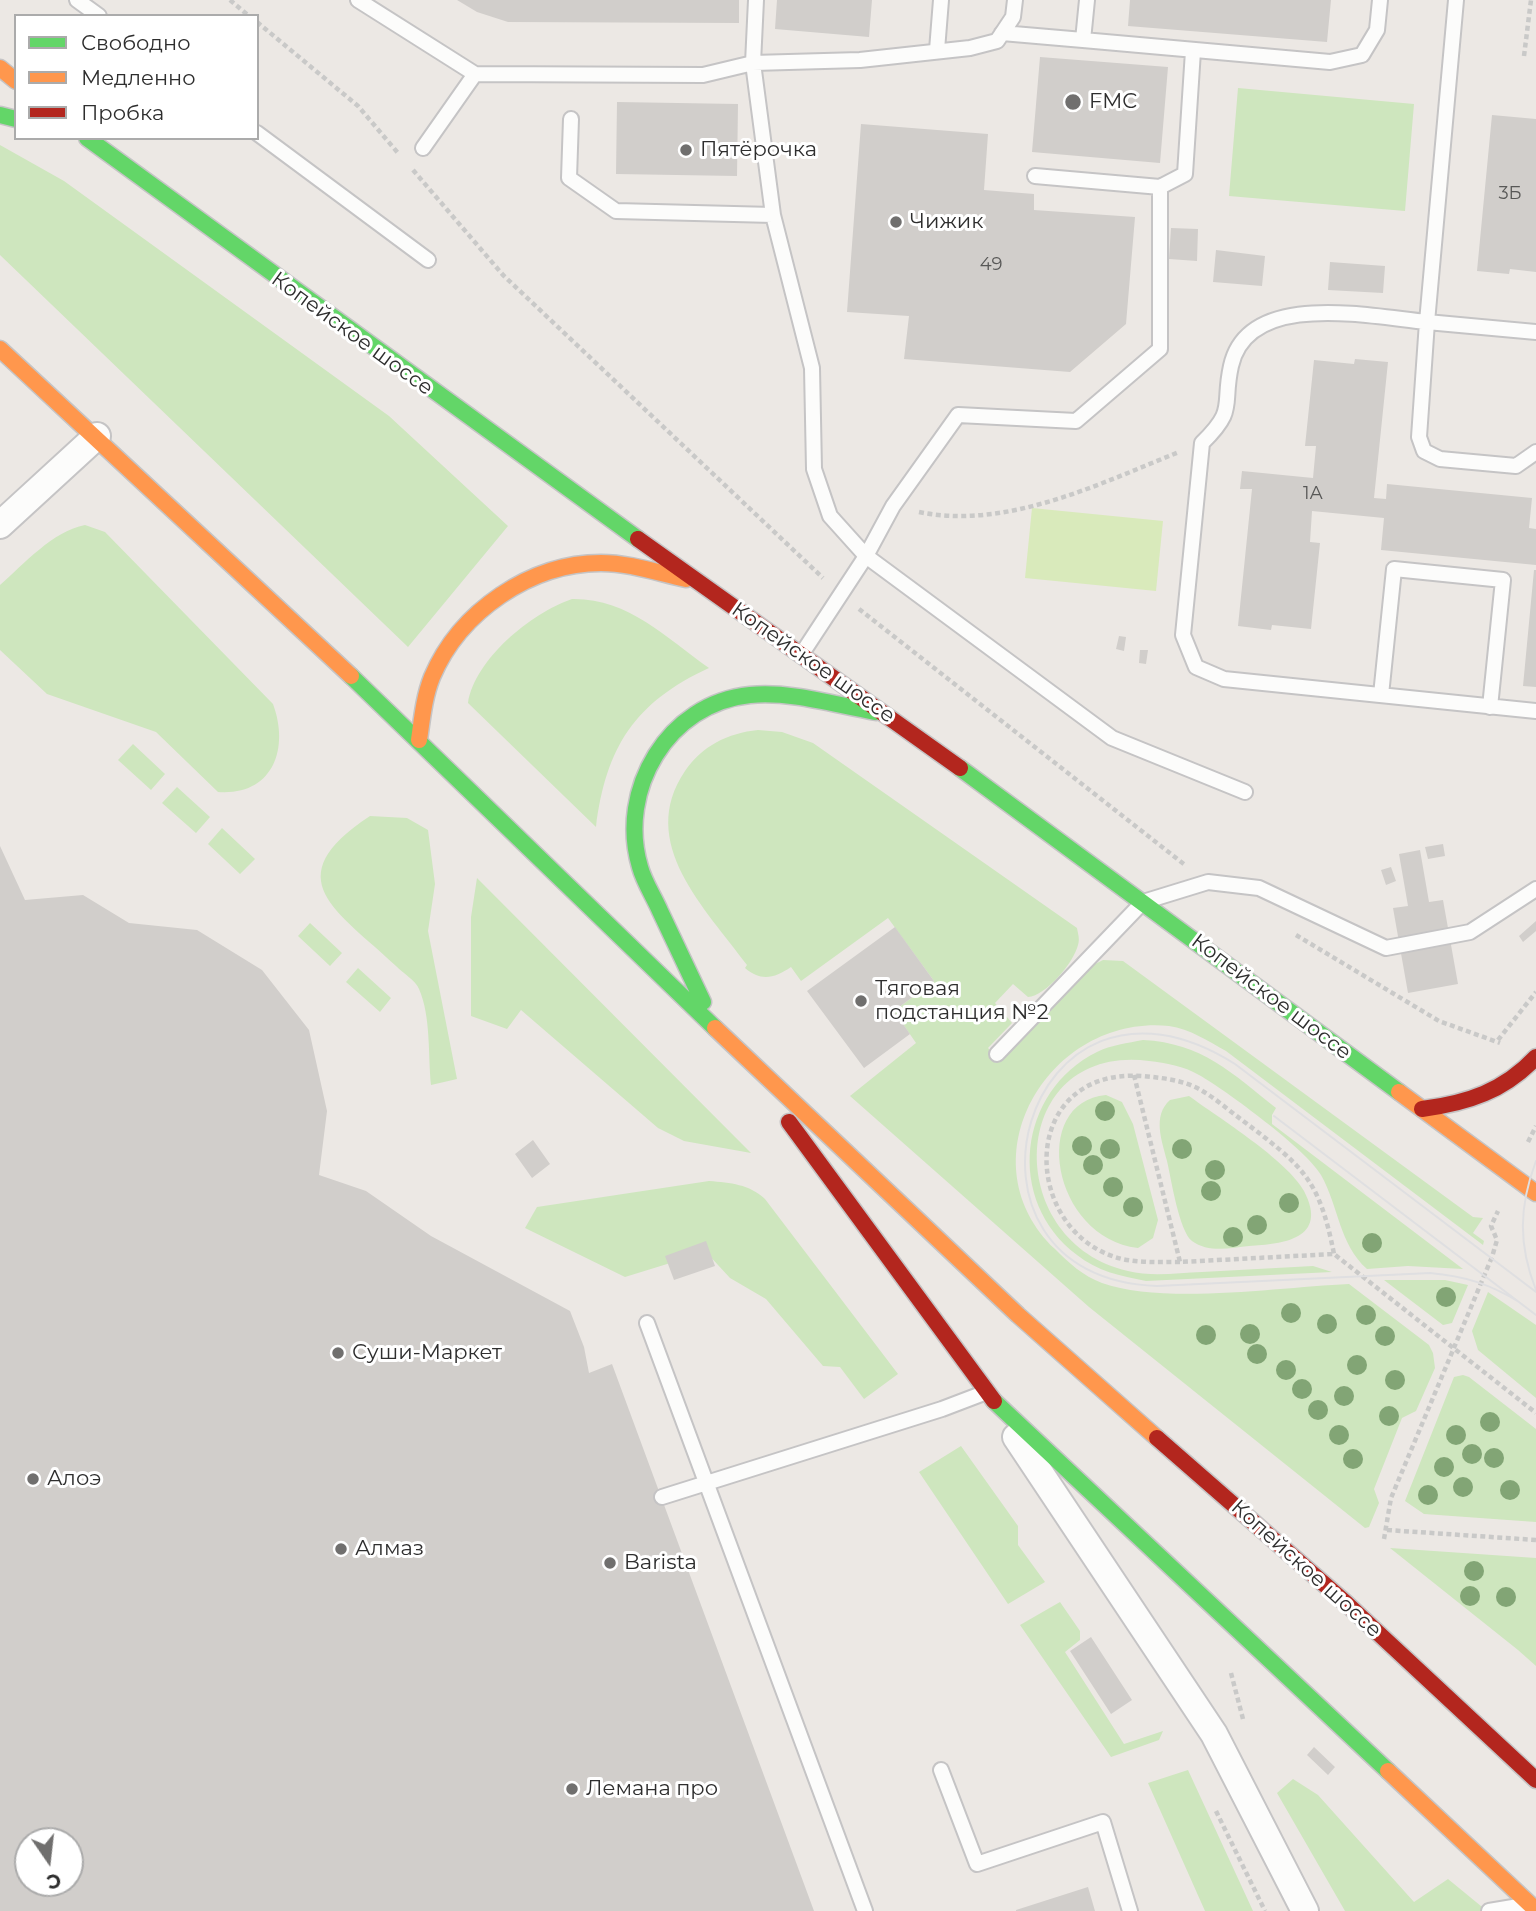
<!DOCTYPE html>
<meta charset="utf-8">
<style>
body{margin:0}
#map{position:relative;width:1536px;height:1911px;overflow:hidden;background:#ece8e4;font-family:Montserrat,sans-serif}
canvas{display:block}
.legend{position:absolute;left:14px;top:14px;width:245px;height:126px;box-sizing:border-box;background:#fff;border:2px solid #ababab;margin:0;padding:9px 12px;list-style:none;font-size:21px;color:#2e2e2e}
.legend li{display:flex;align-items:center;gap:14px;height:35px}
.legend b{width:35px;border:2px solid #ababab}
.north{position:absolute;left:14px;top:1827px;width:70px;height:70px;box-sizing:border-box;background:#fff;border:2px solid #ababab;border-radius:50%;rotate:166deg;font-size:19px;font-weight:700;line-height:28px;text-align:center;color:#2e2e2e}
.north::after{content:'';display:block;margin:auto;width:24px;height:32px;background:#706f6e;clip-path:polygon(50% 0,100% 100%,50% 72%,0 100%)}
</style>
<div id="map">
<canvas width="1536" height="1911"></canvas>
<ul class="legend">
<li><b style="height:9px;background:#63d668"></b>Свободно</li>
<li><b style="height:9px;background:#ff974d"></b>Медленно</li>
<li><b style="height:9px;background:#b3261e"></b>Пробка</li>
</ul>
<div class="north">С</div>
</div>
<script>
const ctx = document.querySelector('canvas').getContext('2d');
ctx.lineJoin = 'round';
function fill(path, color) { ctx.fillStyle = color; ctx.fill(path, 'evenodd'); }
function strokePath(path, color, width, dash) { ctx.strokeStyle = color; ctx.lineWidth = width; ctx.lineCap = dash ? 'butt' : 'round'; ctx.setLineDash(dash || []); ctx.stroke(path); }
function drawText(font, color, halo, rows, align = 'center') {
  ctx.font = font + ' Montserrat,sans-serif'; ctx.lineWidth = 6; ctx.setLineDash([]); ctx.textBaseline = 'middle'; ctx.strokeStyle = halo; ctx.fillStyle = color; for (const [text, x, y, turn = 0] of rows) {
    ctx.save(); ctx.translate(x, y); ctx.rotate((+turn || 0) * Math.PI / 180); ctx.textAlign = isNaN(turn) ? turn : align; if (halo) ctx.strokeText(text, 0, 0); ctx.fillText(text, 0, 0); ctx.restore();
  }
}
fill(new Path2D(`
 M1238,88l176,16 -9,107 -176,-15z
 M0,145l64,36 325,235 119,110 -100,121 -408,-392z
 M85,525l20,7 168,172c17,46 -1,92 -55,88l-62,-60 -109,-38 -47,-44v-65c24,-21 53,-54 85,-60z
 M572,599c56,-1 93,38 137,69 -74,34 -103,79 -113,159l-128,-124c7,-44 63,-90 104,-104z
 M758,730l24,2 31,11 264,185c1,6 3,11 1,17 -4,17 -32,51 -50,52l-15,-13 -18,19 17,20 -24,25 13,13 92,-96 10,-5 20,1 350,256 10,1 -10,15 11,8 -1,4 -257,-194c-18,-10 -36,-22 -57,-25 -121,-12 -206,135 -114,223 14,14 28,27 47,34 61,22 180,4 247,1l80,61 4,8 2,15 -19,43 -14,7 -28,71 5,14 -10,24 -4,1 -276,-221 -239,-211 66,-53 -22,-32 40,-30 -46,-63 -87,63 -10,-14c-16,11 -30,15 -46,1l2,-3c-41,-56 -111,-122 -62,-194 17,-25 43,-38 73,-41z
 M133,744l32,30 -14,16 -33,-30z
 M177,787l33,30 -14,16 -34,-30z
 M370,816l37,2 21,12 7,54 -7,47 29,148 -26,6c-3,-30 0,-69 -12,-96 -3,-8 -16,-16 -23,-23 -58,-55 -122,-87 -26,-150z
 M222,828l33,31 -15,15 -32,-30z
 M477,878l274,275 -67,-12 -26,-13 -137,-118 -14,19 -36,-13v-99z
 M310,923l32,30 -12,13 -32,-30z
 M358,968l33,30 -11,14 -34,-30z
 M1143,1040c59,3 89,33 133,68l-4,7v9l191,145 -55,-3 -41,3c-28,-25 -28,-62 -46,-94 -14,-25 -94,-84 -122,-100 -15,-9 -33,-12 -50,-14 -142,-18 -149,181 -21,210 23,6 50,2 74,1 37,-2 74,-4 111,-6l19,6 -186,9c-26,-5 -49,-10 -69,-26 -72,-54 -59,-164 20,-203 14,-7 31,-9 46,-12z
 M1106,1095l16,7 11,22 25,96 -5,18 -15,10c-86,-10 -109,-146 -32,-153z
 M1189,1096c30,22 98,64 115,95 25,48 -21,53 -55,55 -18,2 -41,7 -57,-5 -13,-10 -21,-63 -25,-80 -5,-20 -15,-45 3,-61z
 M709,1181c22,2 40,3 56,18l133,175 -34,25 -24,-32 -17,-1 -57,-67 -36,-21 -24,-26 -81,25 -100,-49 12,-21z
 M1384,1280h61l23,5 -16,38 -9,2z
 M1488,1292l48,33v73l-58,-48 -6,-19z
 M1463,1375l6,2 67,52v93l-112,-8 -19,-13 49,-124z
 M961,1446l57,80v19l27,37 -37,22 -89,-132z
 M1390,1548l146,10v108l-18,-16z
 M1060,1602l20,29v9l-15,12 59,92 39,-13 -4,9 -48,17 -91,-132z
 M1188,1770l65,141h-48l-57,-128z
 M1293,1779l25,16 96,107 34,-23 39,32h-142l-68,-118z`), '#cee6be');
fill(new Path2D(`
 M1032,508l131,13 -7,70 -131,-13z`), '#d9eabb');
fill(new Path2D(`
 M457,0h282v23l-231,-1 -31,-10z
 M777,0h95l-3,37 -94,-8z
 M1130,0h201l-4,42 -199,-16z
 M1040,57l128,10 -8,96 -128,-11z
 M617,102l121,2 -1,72 -121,-2z
 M1492,115l44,4v153l-26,-3 -1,5 -32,-3z
 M861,124l127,10 -4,56 50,4v16l101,7 -9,107 -56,48 -166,-13 5,-43 -62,-4z
 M1171,228l27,1 -1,32 -28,-2z
 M1216,250l49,6 -3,30 -49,-4z
 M1330,262l55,4 -2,27 -55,-3z
 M1355,359l33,3 -14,136 12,1 1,-15 145,14 -3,30 7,1v36l-155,-15 3,-32 -72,-7 -2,31 10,1 -9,86 -39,-4 -1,5 -33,-4 14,-137h-12l2,-18 71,7 3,-32h-11l9,-86 40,4z
 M1534,570h2v117l-13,-1z
 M1119,636l7,1 -2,14 -8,-2z
 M1140,650h8l-2,14 -7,-1z
 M1443,844l2,12 -17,3 -3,-12z
 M0,846l25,54 58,-5 46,28 68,7 65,40 47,60 18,81 -8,64 47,16 65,45 139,75 14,36 5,26 23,-9 202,547h-814zM28,1841h42v42h-42z
 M1420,850l9,52 14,-2 15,84 -50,9 -15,-85 15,-2 -9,-52z
 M1391,867l5,14 -10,4 -5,-15z
 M1536,921v10l-13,11 -4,-6z
 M895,927l39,54 -40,30 16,23 -46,34 -57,-77z
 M533,1140l17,24 -18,14 -17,-24z
 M706,1241l9,25 -41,14 -9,-24z
 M1091,1637l41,63 -21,14 -41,-63z
 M1314,1747l21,20 -7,8 -21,-20z
 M1088,1887l7,24h-79v-1z`), '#d1cecb');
const lane = new Path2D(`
 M77,0l22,16
 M358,0l117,74 228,1 50,-12 107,-3 110,-12 27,-7 16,-24 2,-17
 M756,0l-3,63 20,152 39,153 2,101 16,47 36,40 246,182 133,54
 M1456,0l-29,322c-55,-5 -179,-33 -196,44 -9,40 6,43 -29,77l-19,192 13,32 28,12 312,32
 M1002,33l81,7 4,-40
 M1083,40l247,22 32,-7 15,-25 3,-30
 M937,50l4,-50
 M571,119l-2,59 47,33 157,4
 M257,133l171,127
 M423,148l52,-74
 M1035,176l125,11 25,-13 8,-123
 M1536,332l-109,-10 -8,115 5,14 16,8 76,7 20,-14
 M801,655l65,-99 27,-50 65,-91 118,6 84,-72v-162
 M1381,695l13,-126 109,11 -13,127
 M997,1054l146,-152 65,-20 51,6 127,60 84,-16 66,-43
 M647,1323l218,588
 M662,1497l280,-88 42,-16
 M941,1770l36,94 126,-42 27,89
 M1489,1911l36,-6`);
const street = new Path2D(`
 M0,525l97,-89
 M1016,1437l198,297 91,177`);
const fast = new Path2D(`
 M0,115l16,4
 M87,138l551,401
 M351,676l364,352
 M960,768l439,324
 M703,1002c-14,-30 -29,-61 -43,-91 -6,-14 -16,-29 -20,-44 -23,-77 28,-164 110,-172 42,-4 85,10 126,17
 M994,1401l394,370`);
const slow = new Path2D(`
 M0,68l16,13
 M0,349l351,327
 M419,740c3,-21 5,-43 13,-63 28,-66 99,-114 169,-114 29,0 57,10 85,16
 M715,1028l303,287 139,123
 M1399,1092l137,101
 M1388,1771l148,139`);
const jam = new Path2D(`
 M638,539l322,229
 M1422,1109c46,-6 82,-18 114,-52
 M789,1122l205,279
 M1157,1438l190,166 189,176`);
strokePath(lane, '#c5c4c5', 18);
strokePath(street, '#c5c4c5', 30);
strokePath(fast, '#c5c4c5', 19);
strokePath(slow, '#c5c4c5', 19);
strokePath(jam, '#c5c4c5', 19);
strokePath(new Path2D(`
 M230,0l19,16
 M257,22l101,84 40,47
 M1524,56l7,-56
 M413,170l90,105 320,303
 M919,512c87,18 180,-28 260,-60
 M859,609l326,256
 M1296,935l143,86 61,22
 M1498,1040l38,-48
 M1134,1075l46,187 154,-8 202,159
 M1528,1142l8,-16
 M1180,1262c-20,0 -39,1 -58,-3 -102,-25 -106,-192 21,-183 20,2 39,4 56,13 15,8 29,21 43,31 60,46 77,57 92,134
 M1387,1530l149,10
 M1384,1539l7,-41 101,-241 5,-17 -6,-14 7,-15
 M1231,1673l12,46
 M1216,1811l49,100`), '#c9c9c8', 4.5, [5, 3.5]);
strokePath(lane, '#fcfcfb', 14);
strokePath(street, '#fcfcfb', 26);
strokePath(fast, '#63d668', 16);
strokePath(slow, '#ff974d', 16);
strokePath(jam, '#b3261e', 16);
strokePath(new Path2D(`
 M1274,1116l262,199
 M1536,1161c-17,45 -18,84 0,129
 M1519,1302c-29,-18 -55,-26 -89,-29l-273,13c-227,-7 -135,-356 78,-222l301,228`), '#dfdfe1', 2);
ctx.fillStyle = '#82a575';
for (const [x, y] of [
 [1105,1111],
 [1082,1146],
 [1110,1149],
 [1182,1149],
 [1093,1165],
 [1215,1170],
 [1113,1187],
 [1211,1191],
 [1289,1203],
 [1133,1207],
 [1257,1225],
 [1233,1237],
 [1372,1243],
 [1446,1297],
 [1291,1313],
 [1366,1315],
 [1327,1324],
 [1250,1334],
 [1206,1335],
 [1385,1336],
 [1257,1354],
 [1357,1365],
 [1286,1370],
 [1395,1380],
 [1302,1389],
 [1344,1396],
 [1318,1410],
 [1389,1416],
 [1490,1422],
 [1339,1435],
 [1456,1435],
 [1472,1454],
 [1494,1458],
 [1353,1459],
 [1444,1467],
 [1463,1487],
 [1510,1490],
 [1428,1495],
 [1474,1571],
 [1470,1596],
 [1506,1597]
]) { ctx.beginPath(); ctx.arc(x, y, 10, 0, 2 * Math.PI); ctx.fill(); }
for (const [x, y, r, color] of [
 [1073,102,9,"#706f6e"],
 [686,150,7,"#706f6e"],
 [896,222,7,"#706f6e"],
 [861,1001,7,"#706f6e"],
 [338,1353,7,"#706f6e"],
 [33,1479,7,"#706f6e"],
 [341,1549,7,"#706f6e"],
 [610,1563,7,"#706f6e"],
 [572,1789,7,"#706f6e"]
]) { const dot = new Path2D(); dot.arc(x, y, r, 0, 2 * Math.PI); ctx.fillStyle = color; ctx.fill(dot); strokePath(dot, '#fff', 2.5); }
drawText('18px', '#585857', null, [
 ["3Б",1510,194],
 ["49",991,265],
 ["1А",1313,494]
]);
drawText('21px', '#2e2e2e', '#fff', [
 ["FMC",1089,102],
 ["Пятёрочка",700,150],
 ["Чижик",910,222],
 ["Тяговая",875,989],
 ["подстанция №2",875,1013],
 ["Суши-Маркет",352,1353],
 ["Алоэ",47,1479],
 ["Алмаз",355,1549],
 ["Barista",624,1563],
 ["Лемана про",586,1789]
], 'left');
drawText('21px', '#2e2e2e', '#fff', [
 ["Копейское шоссе",352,334,36],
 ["Копейское шоссе",813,663,35],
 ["Копейское шоссе",1271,997,37],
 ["Копейское шоссе",1306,1569,42]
]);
</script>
